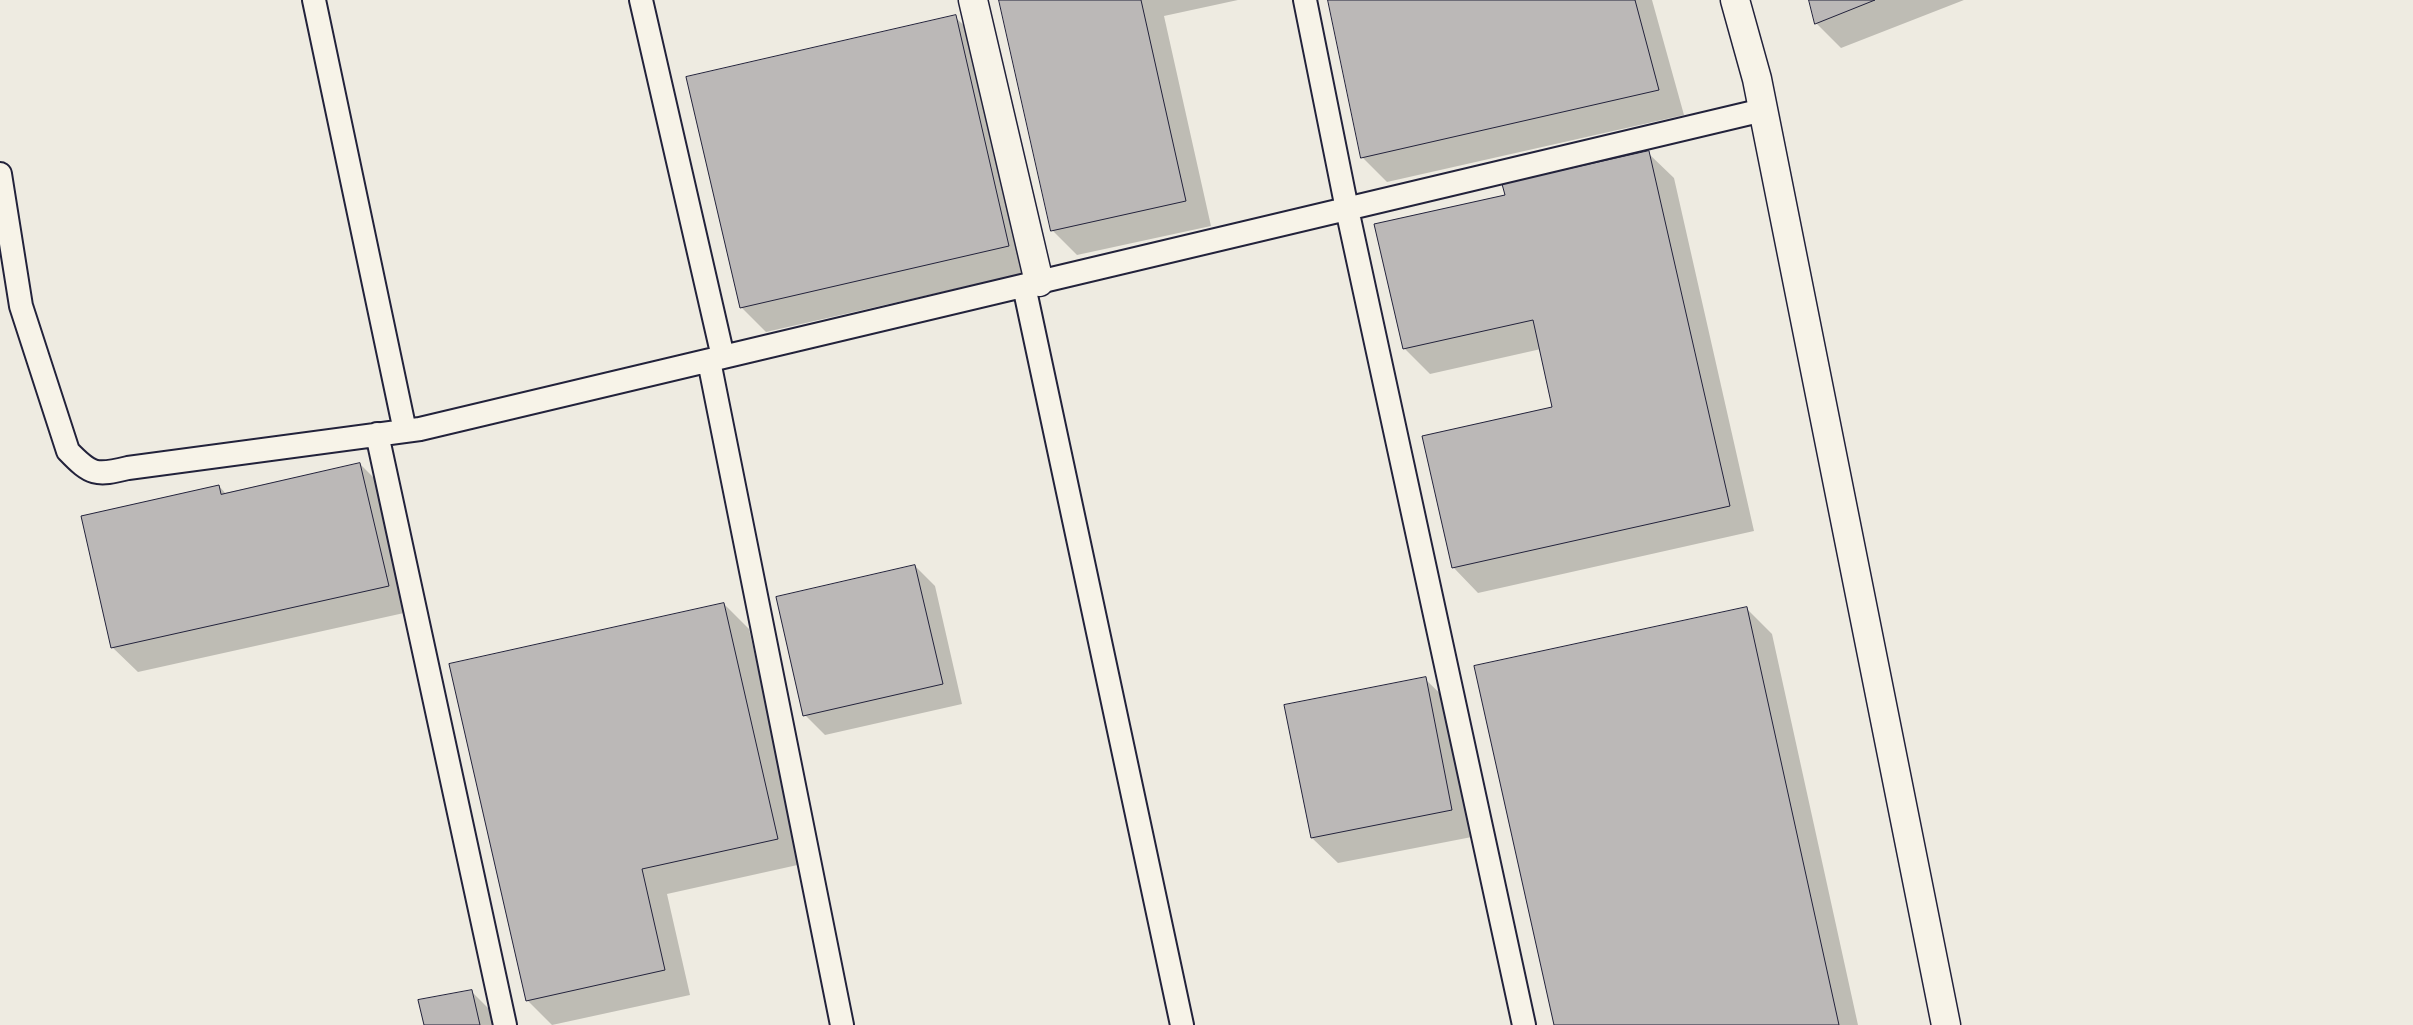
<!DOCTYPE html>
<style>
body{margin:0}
canvas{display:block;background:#eeebe1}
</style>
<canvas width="2413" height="1025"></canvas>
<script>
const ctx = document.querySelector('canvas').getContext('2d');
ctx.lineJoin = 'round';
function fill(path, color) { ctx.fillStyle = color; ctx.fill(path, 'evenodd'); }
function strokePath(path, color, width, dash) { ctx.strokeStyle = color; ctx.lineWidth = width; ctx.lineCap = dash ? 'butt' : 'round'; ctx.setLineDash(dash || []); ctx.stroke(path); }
fill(new Path2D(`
 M1001,0h237l-74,16 47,210 -134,29 -25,-25z
 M1330,0h322l32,115 -297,67 -25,-25z
 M1810,0h154l-123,48 -25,-25z
 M955,17l26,25 53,229 -268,61 -25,-25z
 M1648,153l26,25 80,353 -276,62 -25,-26 101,-159 -13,-59 -111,25 -26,-26 102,-152z
 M360,464l25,25 28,122 -275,61 -26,-25 107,-161 7,8z
 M915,566l20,20 27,118 -137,31 -20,-20z
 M724,604l25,25 53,235 -135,30 23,101 -138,30 -25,-25z
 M1746,608l26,26 86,391h-303z
 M1425,679l26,25 26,132 -139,27 -26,-25z
 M472,992l25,25 2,8h-74z`), '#0003');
const building = new Path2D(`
 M999,0h142l45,201 -135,30z
 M1328,0h307l24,90 -298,68z
 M1809,0h66l-60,24z
 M956,15l53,231 -269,62 -54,-231z
 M1649,151l81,355 -278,62 -30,-132 130,-29 -19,-87 -130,29 -29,-125 131,-29 -3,-11z
 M360,463l29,123 -278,62 -30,-132 138,-31 2,9z
 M915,565l28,119 -140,32 -27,-119z
 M724,603l54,236 -136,30 23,101 -139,31 -77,-337z
 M1747,607l92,418h-285l-80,-359z
 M1426,677l26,133 -141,28 -27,-133z
 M472,990l8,35h-56l-6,-25z`);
fill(building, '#bbb8b7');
strokePath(building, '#22223b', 1);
const lane = new Path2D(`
 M314,0l91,431
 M641,0l82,357
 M1305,0l42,209 177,816
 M0,174l21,132 47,145c23,24 28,25 60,17l292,-39 1343,-319
 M1024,286l158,739
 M709,361l133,664
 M377,434l128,591`);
const street = new Path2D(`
 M973,0l66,282`);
const secondary = new Path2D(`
 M1735,0l22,79 189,946`);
strokePath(lane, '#22223b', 26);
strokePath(street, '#22223b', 31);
strokePath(secondary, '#22223b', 31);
strokePath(lane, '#f7f3e8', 22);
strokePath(street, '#f7f3e8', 28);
strokePath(secondary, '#f7f3e8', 28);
</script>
